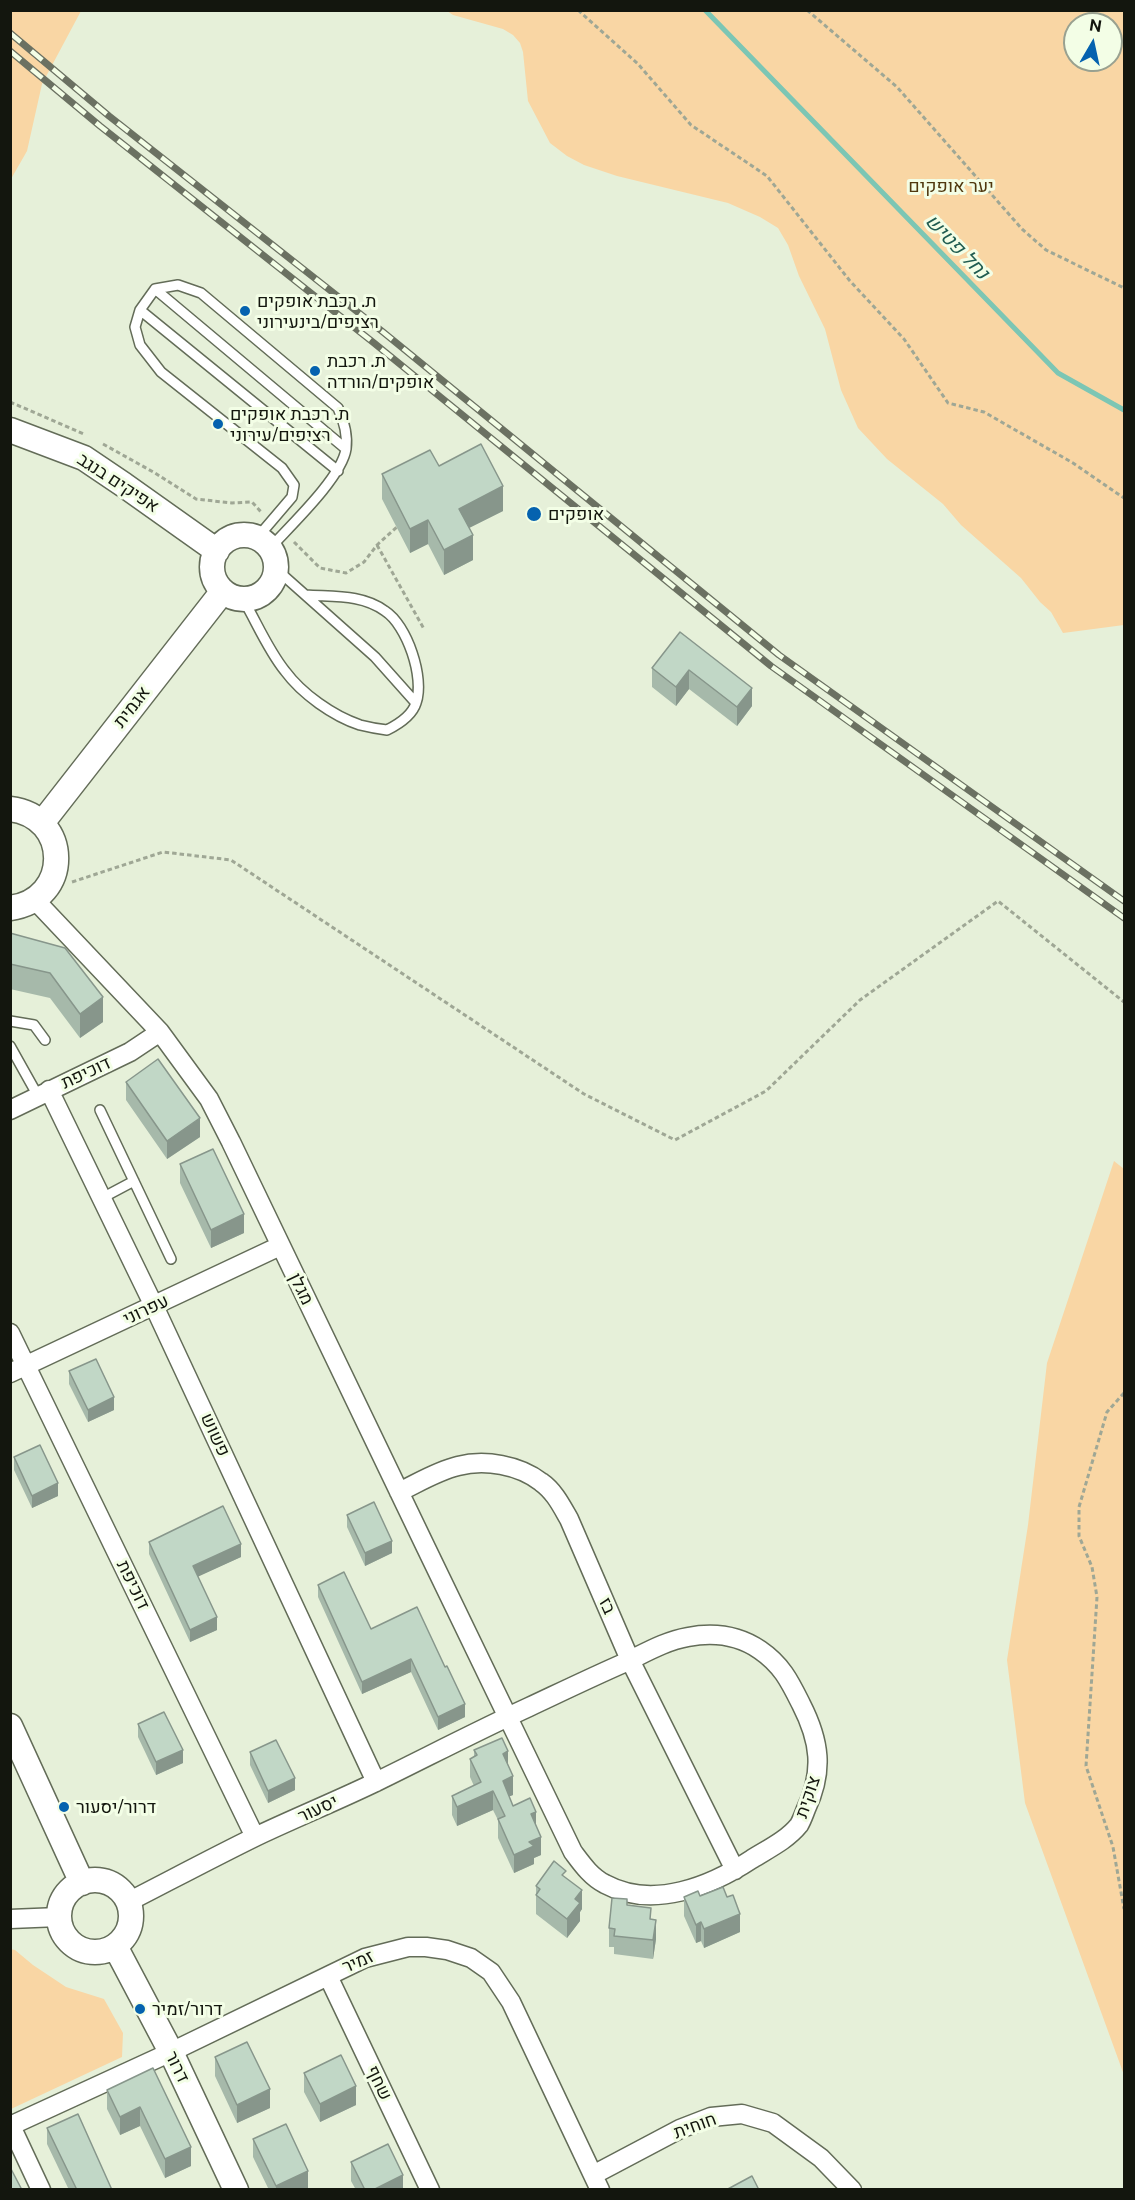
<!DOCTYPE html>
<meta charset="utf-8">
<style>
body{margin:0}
#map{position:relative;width:1135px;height:2200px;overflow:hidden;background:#e6f0d9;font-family:"Public Sans",sans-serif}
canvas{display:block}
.frame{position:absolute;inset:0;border:12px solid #13160e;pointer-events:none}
.north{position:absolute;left:1063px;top:12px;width:60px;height:60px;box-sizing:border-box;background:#f3fee6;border:2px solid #99a190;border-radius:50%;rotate:9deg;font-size:16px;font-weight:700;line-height:24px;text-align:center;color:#13160e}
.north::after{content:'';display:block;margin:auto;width:21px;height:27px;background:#0562af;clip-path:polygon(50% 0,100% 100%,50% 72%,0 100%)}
</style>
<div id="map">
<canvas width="1135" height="2200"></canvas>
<div class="frame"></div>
<div class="north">N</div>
</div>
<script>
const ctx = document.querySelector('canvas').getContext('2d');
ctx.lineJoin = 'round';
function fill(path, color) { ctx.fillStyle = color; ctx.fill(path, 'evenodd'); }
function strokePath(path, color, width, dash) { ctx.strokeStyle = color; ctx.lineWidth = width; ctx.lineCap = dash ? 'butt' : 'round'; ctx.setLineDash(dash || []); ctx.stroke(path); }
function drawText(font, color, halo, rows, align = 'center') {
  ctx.font = font + ' "Public Sans",Heebo,sans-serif'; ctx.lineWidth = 6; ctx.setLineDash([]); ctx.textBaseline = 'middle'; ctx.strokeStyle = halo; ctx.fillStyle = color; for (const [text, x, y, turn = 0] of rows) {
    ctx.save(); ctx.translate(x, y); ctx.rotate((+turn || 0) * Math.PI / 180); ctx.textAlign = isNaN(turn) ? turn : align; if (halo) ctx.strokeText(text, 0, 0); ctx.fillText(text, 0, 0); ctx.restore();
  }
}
fill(new Path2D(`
 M11,10l70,1 -39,73 -15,67 -16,28z
 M447,11h677v614l-61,8 -12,-21 -11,-10 -19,-24 -60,-53 -18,-21 -56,-45 -29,-31 -17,-38 -16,-61 -26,-53 -11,-31 -10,-17 -18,-11 -32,-14 -111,-27 -33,-11 -17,-9 -17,-13 -22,-42 -5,-49 -3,-9 -7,-8 -10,-6 -50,-14zM1075,24h36v36h-36z
 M1114,1161l10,8v906l-99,-272 -18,-143 21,-135 19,-162z
 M10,1949l5,1 18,15 33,22 38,12 19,34 -1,24 -111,52z`), '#f9d6a4');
strokePath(new Path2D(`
 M705,10l353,363 66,37`), '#7cc6b4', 5);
const service = new Path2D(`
 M155,289l191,160
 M140,310l198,161
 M257,538l35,-41 2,-12 -12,-17 -121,-96 -21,-27 -5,-18 5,-17 15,-21 23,-4 23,8 137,115c6,13 10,26 8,41 -4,28 -56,77 -76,99
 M276,569l99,88 41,46
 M243,599c14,24 25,51 42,72 17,23 48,45 75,54 8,2 18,4 27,5 12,-6 25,-14 29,-27 9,-25 -9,-78 -31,-92 -23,-17 -52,-14 -79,-16
 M10,1021l24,4 11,15
 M10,1046l28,50
 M100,1110l71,149
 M102,1198l32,-17`);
const minor = new Path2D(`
 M35,900l125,132 49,67 22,43c113,238 228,473 342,710 9,12 18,25 32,32 48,26 106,2 147,-25 16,-10 35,-19 47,-34 3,-5 5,-11 7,-16 18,-38 14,-68 -5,-105 -11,-22 -19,-39 -41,-54 -22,-15 -46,-18 -72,-13 -23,4 -43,16 -64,26 -32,14 -63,29 -95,44 -50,23 -100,49 -151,74 -39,19 -81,36 -121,55 -43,21 -86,44 -129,66
 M49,1090l105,216 222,476
 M10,1110l120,-58 30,-20
 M10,1333l245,504
 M10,1373l270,-127
 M399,1492c19,-9 38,-21 59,-26 27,-7 61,-1 83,16 13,9 20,23 28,37l61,141 105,210
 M10,1919l49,-2
 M328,1976l102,214
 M10,2126l161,-74 194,-94 43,-11h18l21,3 24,8 20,14 20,30 89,188
 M11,2126l30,64
 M593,2175l87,-46 31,-12 31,-3 31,9 48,35 31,32`);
const tertiary = new Path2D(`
 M10,430l74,28 40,27 93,66
 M212 567a32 32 0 1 1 64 0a32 32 0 1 1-64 0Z
 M10,809c61,7 62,91 0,99
 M42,823l181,-232
 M10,1726l72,157
 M59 1916a36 36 0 1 1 72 0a36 36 0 1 1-72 0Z
 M115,1946l56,106 65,138`);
strokePath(service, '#636c58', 12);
strokePath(minor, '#636c58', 21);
strokePath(tertiary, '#636c58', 27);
strokePath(new Path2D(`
 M578,10l60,54 53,61 76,51 83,105 54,58 44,64 36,9 89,51 51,35
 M807,10l90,77 125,142 24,21 78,38
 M10,402l74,32
 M103,444l52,29 41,26 36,4 20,-1 10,11
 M294,542l26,26 26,5 18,-11 13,-17 20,-18
 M377,545l47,84
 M72,882l91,-30 68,8 353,234 91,46 91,-49 94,-91 138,-99 126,101
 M1124,1393l-17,19 -28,95v29l13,31 5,30 -11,169 27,81 11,62`), '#9fa795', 3, [4.5, 3]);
strokePath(service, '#fff', 9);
strokePath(minor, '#fff', 18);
strokePath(tertiary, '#fff', 24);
const rail = new Path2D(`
 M10,33l99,83 274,216 396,323 345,246
 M10,51l90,75 274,217 397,323 353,252`);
strokePath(rail, '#6b7162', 7);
strokePath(rail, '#f3fee6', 4.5, [14]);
fill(new Path2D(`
 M439,466l64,45 -34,17 4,32 -29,15 -16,-31 -18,9 -28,-54v-25z
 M680,632l72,74 -15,20 -48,-37 -13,17 -24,-19v-19z
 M10,933l93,89 -23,16 -30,-40 -40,-9z
 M126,1082l74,55 -33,22 -41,-59z
 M180,1164l64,69 -33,15 -31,-65z
 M69,1371l45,39 -26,12 -19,-38z
 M14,1457l44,39 -26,12 -18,-38z
 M347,1515l45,38 -27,13 -18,-39z
 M149,1542l92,15 -43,19 19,54 -27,12 -41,-88z
 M318,1585l53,44 74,38 20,50 -27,13 -27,-58 -49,22 -44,-97z
 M138,1724l45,39 -27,12 -18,-38z
 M474,1750l34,15 5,30 -4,1 4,10 23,19 5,30 -7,3v6l-20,9 -16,-35v-18l-5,-10 -36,16 -5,-11v-19l22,-10 -4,-9v-18l4,-2z
 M250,1752l45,38 -27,13 -18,-38z
 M566,1878l16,31 -2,3v9l-13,17 -31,-24v-28z
 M700,1896l40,36 -36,16 -3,-7 -5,2 -12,-27v-19z
 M627,1905l24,14 5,20 -3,20 -39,-5v-7h-5v-19z
 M215,2057l55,51 -33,15 -22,-47z
 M153,2068l38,98 -26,12 -25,-52 -20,9 -13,-26v-19z
 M304,2073l52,32 -36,17 -16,-30z
 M47,2128l65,62h-43l-22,-46z
 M253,2139l55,32v19h-39l-16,-33z
 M351,2162l52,28h-47l-5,-9z`), '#a6b9aa');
fill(new Path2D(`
 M503,486v25l-44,22v-24z
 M428,520v24l-18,9v-24z
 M473,535v25l-29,15v-25z
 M689,670v19l-13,17v-19z
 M752,688v18l-15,20v-19z
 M103,997v25l-23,16v-24z
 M200,1118v19l-33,22v-18z
 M244,1214v19l-33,15v-18z
 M114,1397v13l-26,12v-12z
 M58,1483v13l-26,12v-12z
 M392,1541v12l-27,13v-13z
 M241,1544v13l-48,22v-13z
 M217,1617v13l-27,12v-12z
 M411,1659v13l-49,22v-12z
 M465,1704v13l-27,13v-13z
 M183,1750v13l-27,12v-13z
 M508,1751v19l-5,-16z
 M513,1776v19l-10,4v-18z
 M295,1778v12l-27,13v-12z
 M493,1791v19l-36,16v-19z
 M536,1812v18l-5,-16z
 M541,1837v18l-7,3v6l-20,9v-18l15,-13z
 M582,1890v19l-2,3v9l-13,17v-19l8,-20z
 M740,1914v18l-36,16v-19z
 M656,1920v19l-3,20v-19z
 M701,1922v19l-5,2v-18z
 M356,2086v19l-36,17v-18z
 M270,2089v19l-33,15v-18z
 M140,2107v19l-20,9v-18z
 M191,2147v19l-26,12v-19z
 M308,2171v18l-32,1v-4z
 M403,2175v15h-30z`), '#87968b');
const building = new Path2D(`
 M481,444l22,42 -44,23 14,26 -29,15 -16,-30 -18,9 -28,-55 48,-24 9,16z
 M680,632l72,56 -15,19 -48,-37 -13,17 -24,-19z
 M10,933l55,15 38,49 -23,17 -30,-41 -40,-9z
 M158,1059l42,59 -33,23 -41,-59z
 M213,1149l31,65 -33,16 -31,-66z
 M96,1359l18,38 -26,13 -19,-39z
 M40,1445l18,38 -26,13 -18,-39z
 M374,1502l18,39 -27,12 -18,-38z
 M223,1506l18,38 -48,22 24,51 -27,13 -41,-88z
 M344,1572l27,57 46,-22 28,60 2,-1 18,38 -27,13 -27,-58 -49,23 -44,-97z
 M164,1712l19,38 -27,12 -18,-38z
 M502,1738l6,13 -5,3 10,22 -10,5 10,25 17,-8 6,14 -5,2 10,23 -12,5 5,4 -20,9 -16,-36 7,-3 -12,-25 -36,16 -5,-11 29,-14 -11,-23 7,-4 -3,-5z
 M276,1740l19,38 -27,13 -18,-39z
 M554,1861l12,10 -4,4 20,15 -7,9 5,4 -13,16 -31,-24 4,-6 -4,-3z
 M723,1887l4,10 6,-2 7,19 -36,15 -3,-7 -5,3 -12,-28 14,-6 2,5z
 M612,1898l15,1v6l24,3 -1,11 6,1 -3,20 -39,-4 1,-7 -6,-1z
 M247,2042l23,47 -33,16 -22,-48z
 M341,2055l15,31 -36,18 -16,-31z
 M153,2068l38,79 -26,12 -25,-52 -20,10 -13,-27z
 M78,2114l34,76h-35l-30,-62z
 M286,2124l22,47 -32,15 -23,-47z
 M388,2144l15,31 -30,15h-8l-14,-28z
 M10,2167l12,23h-12z
 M752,2176l7,14h-33z`);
fill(building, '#c1d7c6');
strokePath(building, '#87968b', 1.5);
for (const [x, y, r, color] of [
 [245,311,6,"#0562af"],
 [315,371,6,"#0562af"],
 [218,424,6,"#0562af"],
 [534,514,8,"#0562af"],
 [64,1807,6,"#0562af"],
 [140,2009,6,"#0562af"]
]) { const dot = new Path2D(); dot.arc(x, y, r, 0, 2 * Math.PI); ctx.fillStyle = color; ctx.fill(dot); strokePath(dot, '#f3fee6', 2); }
drawText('18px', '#50380e', '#f3fee6', [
 ["יער אופקים",951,186]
]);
drawText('18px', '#13160e', '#f3fee6', [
 ["ת. רכבת אופקים",257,301],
 ["רציפים/בינעירוני",257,322],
 ["ת. רכבת",327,361],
 ["אופקים/הורדה",327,382],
 ["ת. רכבת אופקים",230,414],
 ["רציפים/עירוני",230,435],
 ["אופקים",548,514],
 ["דרור/יסעור",76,1807],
 ["דרור/זמיר",152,2009]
], 'left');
drawText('18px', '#13160e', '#f3fee6', [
 ["אפיקים בנגב",118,483,33],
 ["אגמית",132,707,-52],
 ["דוכיפת",86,1073,-25],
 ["מגלן",301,1289,64],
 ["עפרוני",146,1310,-25],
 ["פשוש",215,1435,65],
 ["דוכיפת",133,1585,64],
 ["בז",607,1606,66],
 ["צוקית",808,1797,-71],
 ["יסעור",318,1809,-25],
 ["זמיר",358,1962,-23],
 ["דרור",177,2067,64],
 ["שחף",379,2083,64],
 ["חוחית",695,2126,-20]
]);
drawText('italic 20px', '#205c50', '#f3fee6', [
 ["נחל פטיש",957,247,46]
]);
</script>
